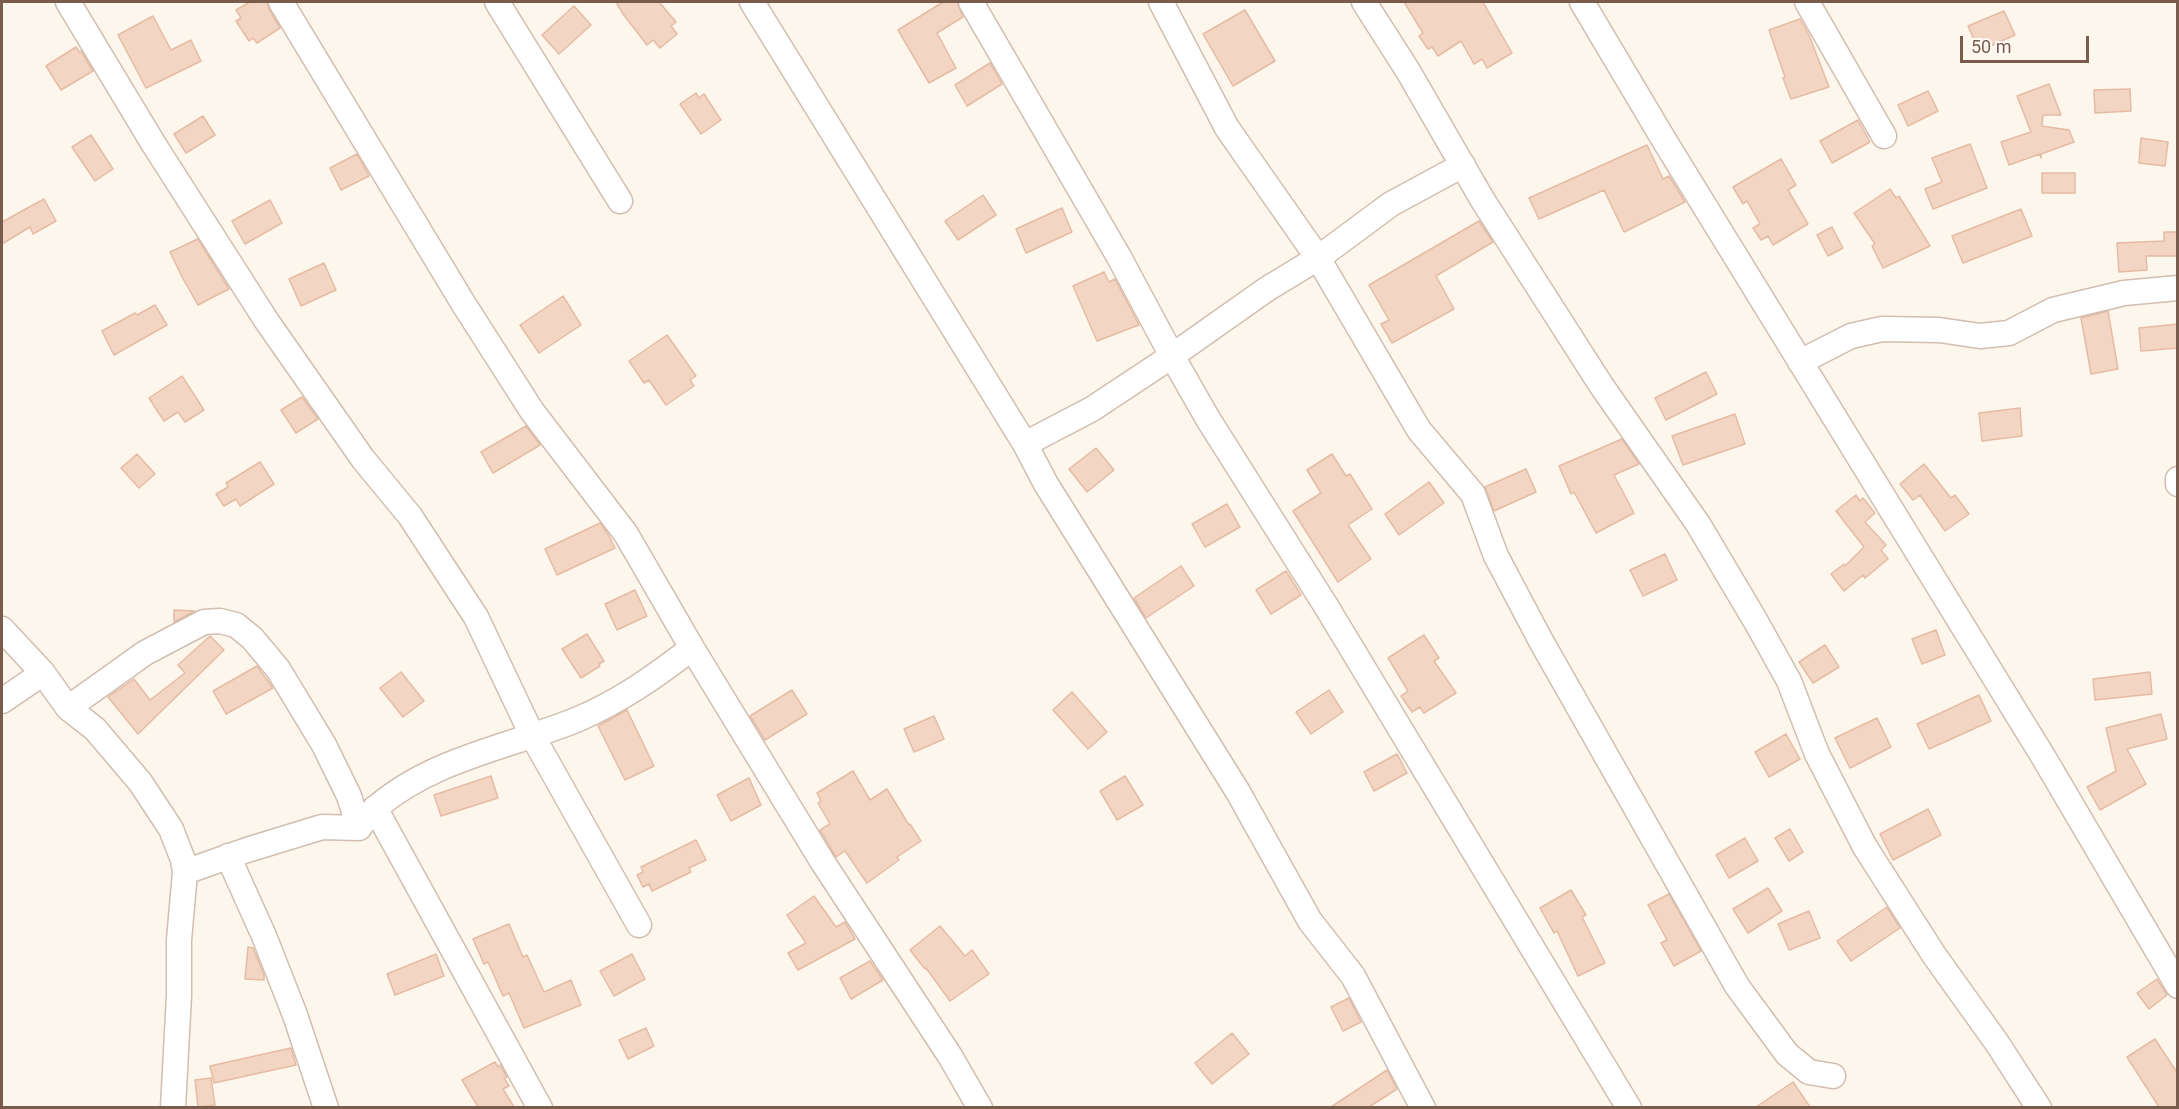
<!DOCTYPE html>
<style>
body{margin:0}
#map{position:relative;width:2179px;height:1109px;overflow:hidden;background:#fdf6ec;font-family:Roboto,sans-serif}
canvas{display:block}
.frame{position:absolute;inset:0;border:3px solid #7a5c4d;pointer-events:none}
.scale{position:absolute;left:1960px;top:36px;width:129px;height:27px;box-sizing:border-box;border:3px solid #7a5c4d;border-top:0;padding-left:8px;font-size:18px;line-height:21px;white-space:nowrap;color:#7a5c4d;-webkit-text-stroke:4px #fffaf3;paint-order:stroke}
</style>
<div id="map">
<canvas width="2179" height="1109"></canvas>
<div class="frame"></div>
<div class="scale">50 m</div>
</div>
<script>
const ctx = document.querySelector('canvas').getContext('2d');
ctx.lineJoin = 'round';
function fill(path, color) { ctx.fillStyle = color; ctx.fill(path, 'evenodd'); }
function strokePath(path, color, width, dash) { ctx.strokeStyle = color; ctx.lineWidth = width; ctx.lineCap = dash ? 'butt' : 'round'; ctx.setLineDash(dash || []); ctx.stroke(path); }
const building = new Path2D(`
 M250,2h17l2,7 11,19 -23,15 -4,-5 -4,3 -13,-20 5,-3 -5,-8z
 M616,2h43l17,20 -5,4 6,8 -17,14 -7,-8 -6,5 -24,-31z
 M943,2h14l6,15 -26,16 19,35 -27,15 -31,-53z
 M1404,2h79l29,51 -25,15 -5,-9 -8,5 -13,-23 -23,15 -6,-9 -4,2 -9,-13 4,-3z
 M574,6l17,19 -32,29 -17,-19z
 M1245,10l30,51 -42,25 -30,-52z
 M2004,11l11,24 -36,16 -11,-25z
 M153,16l18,34 20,-10 10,21 -55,27 -28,-53z
 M1800,19l9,16 20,52 -38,12 -8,-21 2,-1 -16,-47z
 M76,47l3,5 2,-1 12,20 -32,19 -15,-24z
 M990,63l12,21 -35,22 -12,-21z
 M2049,84l12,31h-18l-1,11 27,4 5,12 -33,12v4l-1,-4 -31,11 -8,-23 30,-10 -14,-36z
 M2130,89l1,22 -36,2 -1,-23z
 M1928,91l10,20 -30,15 -10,-21z
 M696,93l3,5 5,-4 17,26 -20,14 -21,-30z
 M203,116l12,19 -29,18 -12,-19z
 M1858,120l12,22 -38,21 -12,-22z
 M91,135l22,34 -18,12 -23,-34z
 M2141,138l27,4 -3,24 -26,-3z
 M1970,144l17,44 -54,21 -8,-20 17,-7 -10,-24z
 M1647,145l16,34 6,-3 16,26 -61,30 -20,-42 -65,29 -10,-21z
 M357,154l12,22 -28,14 -11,-22z
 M1781,159l15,26 -8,5 20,34 -35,21 -5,-9 -7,4 -8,-12 7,-4 -13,-23 -4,3 -10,-17z
 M2042,173h33v20h-33z
 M1890,189l6,9 3,-2 31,50 -47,22 -11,-22 3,-2 -21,-31z
 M983,195l13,20 -38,25 -13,-19z
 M44,199l12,22 -23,13 -3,-7 -28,17v-22z
 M270,200l12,23 -37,21 -13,-23z
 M1062,208l10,24 -46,21 -10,-24z
 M2021,209l11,27 -69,27 -11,-27z
 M1479,221l14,21 -57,34 18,33 -62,34 -11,-19 8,-4 -20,-35z
 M1832,227l11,21 -15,8 -11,-21z
 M2164,232h14v24h-32l1,14 -28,2 -2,-29 47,-2z
 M198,239l31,50 -31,16 -16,-28 -12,-25z
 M324,263l12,27 -35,16 -12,-27z
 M1104,272l5,10 6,-3 24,46 -42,16 -24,-55z
 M563,296l18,29 -42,28 -19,-28z
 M155,305l12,20 -53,30 -12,-24 33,-18 2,2z
 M2108,311l10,58 -27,5 -10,-56z
 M2178,324v24l-37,3 -2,-23z
 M667,335l29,41 -6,4 4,6 -28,19 -17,-25 -5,3 -15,-22z
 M1706,372l11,22 -51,26 -11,-22z
 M182,376l22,34 -19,12 -7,-10 -14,9 -15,-23z
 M302,397l16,22 -22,14 -15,-23z
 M2020,408l2,28 -40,5 -3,-28z
 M1735,414l10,30 -62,21 -11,-29z
 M526,426l14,19 -47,28 -12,-21z
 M1622,439l17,25 -25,11 20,38 -38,20 -22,-41 -3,2 -12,-28z
 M1096,448l18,22 -27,22 -18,-23z
 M137,454l18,20 -16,14 -18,-20z
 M1332,454l14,22 4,-2 22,35 -24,16 23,34 -33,23 -45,-71 28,-18 -14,-23z
 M260,462l14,22 -34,22 -4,-7 -12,7 -8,-12 12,-7 -2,-4z
 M1924,464l27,34 4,-3 14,19 -24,17 -25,-36 -7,5 -13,-16z
 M1526,469l10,23 -42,19 -9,-24z
 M1429,482l15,21 -45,32 -14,-21z
 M1856,495l4,6 3,-3 12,15 -10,9 21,23 -5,5 7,9 -23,19 -2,-3 -19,16 -13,-17 13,-10 1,2 19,-19 -28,-36z
 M1227,504l13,23 -35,20 -13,-23z
 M600,523l9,13 6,12 -58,27 -12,-26z
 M1665,554l12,26 -34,16 -13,-26z
 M1181,566l13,20 -48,32 -12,-20z
 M1286,571l15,24 -30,19 -15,-24z
 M635,590l12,26 -30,14 -12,-26z
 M174,610l21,1 -21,11z
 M1936,630l9,25 -23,9 -10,-25z
 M587,634l17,27 -5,3 1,2 -19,12 -19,-29z
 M1424,635l15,23 -5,3 22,32 -32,20 -4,-6 -8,5 -11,-16 7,-5 -20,-33z
 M210,636l14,14 -86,84 -30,-37 26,-18 16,21 35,-27 -7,-8z
 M1825,645l14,22 -26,16 -14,-21z
 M257,666l16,22 -47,26 -13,-23z
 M401,672l23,29 -21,16 -23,-29z
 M2150,672l2,22 -57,6 -2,-21z
 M792,690l15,24 -42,26 -15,-24z
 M1329,690l14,22 -32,22 -15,-22z
 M1072,692l35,40 -19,17 -35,-39z
 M1979,695l12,26 -62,28 -12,-25z
 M627,710l27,56 -29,14 -27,-54z
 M2161,714l6,25 -40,10 19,35 -46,26 -13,-23 29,-16 -10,-43z
 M934,716l10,23 -30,13 -10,-23z
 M1877,718l14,29 -41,21 -15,-30z
 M1786,734l14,25 -31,18 -14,-25z
 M1397,754l10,19 -33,18 -10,-19z
 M853,771l17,29 17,-11 22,36 1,-1 11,17 -24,16 2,3 -32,23 -22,-32 -9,6 -16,-27 10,-6 -12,-21 3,-2 -4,-8z
 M491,776l7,22 -57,18 -7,-21z
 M1125,776l18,29 -26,15 -17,-29z
 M749,778l12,27 -30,16 -14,-26z
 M1928,809l13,26 -48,25 -13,-26z
 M1790,829l13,23 -14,9 -14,-23z
 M1745,838l13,23 -29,17 -13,-23z
 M696,840l10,20 -17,8 2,4 -39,19 -3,-7 -6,3 -6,-12 6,-3 -2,-5z
 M1768,888l14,23 -34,22 -15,-24z
 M1571,890l15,25 -4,2 23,46 -27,13 -21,-45 -3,2 -14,-25z
 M1669,894l32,57 -27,15 -13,-23 6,-3 -19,-35z
 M814,896l22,31 9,-5 10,17 -57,31 -10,-17 18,-10 -19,-28z
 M1887,907l13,21 -49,33 -14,-20z
 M1809,911l11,27 -31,12 -11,-26z
 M509,924l14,33 4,-2 17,37 27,-12 10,25 -57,23 -15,-35 -6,3 -15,-34 -4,2 -11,-25z
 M940,926l25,30 7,-6 17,24 -39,27 -24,-33 -1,1 -15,-19z
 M248,947l5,1 11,27v5l-19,-1z
 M436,954l8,22 -49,19 -8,-21z
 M632,954l13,25 -31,17 -14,-25z
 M870,961l13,19 -32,19 -11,-21z
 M2157,979l10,16 -18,14 -12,-16z
 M1349,998l12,24 -18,9 -12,-24z
 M646,1028l8,18 -26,13 -9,-19z
 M1232,1033l17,21 -37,30 -17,-21z
 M2155,1039l23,35v33h-19l-32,-50z
 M291,1048l5,17 -82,18 -4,-17z
 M495,1062l3,5 2,-2 7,12 -3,1 5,8 -6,3 11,18h-36l-16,-27z
 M1387,1070l10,19 -28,18h-38z
 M211,1078l4,27 -17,2 -3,-27z
 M1793,1082l17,25h-54z`);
fill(building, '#f3d5c3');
strokePath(building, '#e6bba3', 1.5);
const minor = new Path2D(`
 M68,2l85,141 113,177 97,139 47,57 66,101 56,118 107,190
 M281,2l182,301 69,108 94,123 66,114
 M497,2l123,199
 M752,2l273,442 21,40 192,308 72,129 43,55 70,132
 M971,2l148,255 53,99 95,-67 51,-31 73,-54 72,-39
 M1161,2l66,126 91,130 101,172 54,64 23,62 45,85 196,345 50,68 22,18 24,4
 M1364,2l44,69 74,128 119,186 97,139 57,96 34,61 28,73 48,93 69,108 63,88 42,65
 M1582,2l82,138 380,618 134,228
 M1807,2l77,134
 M1800,362l51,-26 31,-7 57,1 41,6 29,-3 44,-23 71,-17 54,-5
 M1025,444l67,-35 80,-53 36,63 118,187 303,502
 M2178,479v5
 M2,629l41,44 25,35 27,21 45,53 31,47 12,31 2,12 -6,68v55l-6,113
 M2,701l41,-28
 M68,708l77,-55 59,-31 16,-1 16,4 16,13 26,31 46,76 25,51 10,32
 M375,808l165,300
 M228,856l36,80 31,79 31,93
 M185,872l62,-22 75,-23 37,1c5,-7 11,-15 18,-21 56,-48 132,-60 199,-87 43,-18 80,-44 116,-72l130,213 128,195 30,52`);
strokePath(minor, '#d1beb0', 27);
strokePath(minor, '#fff', 24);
</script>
